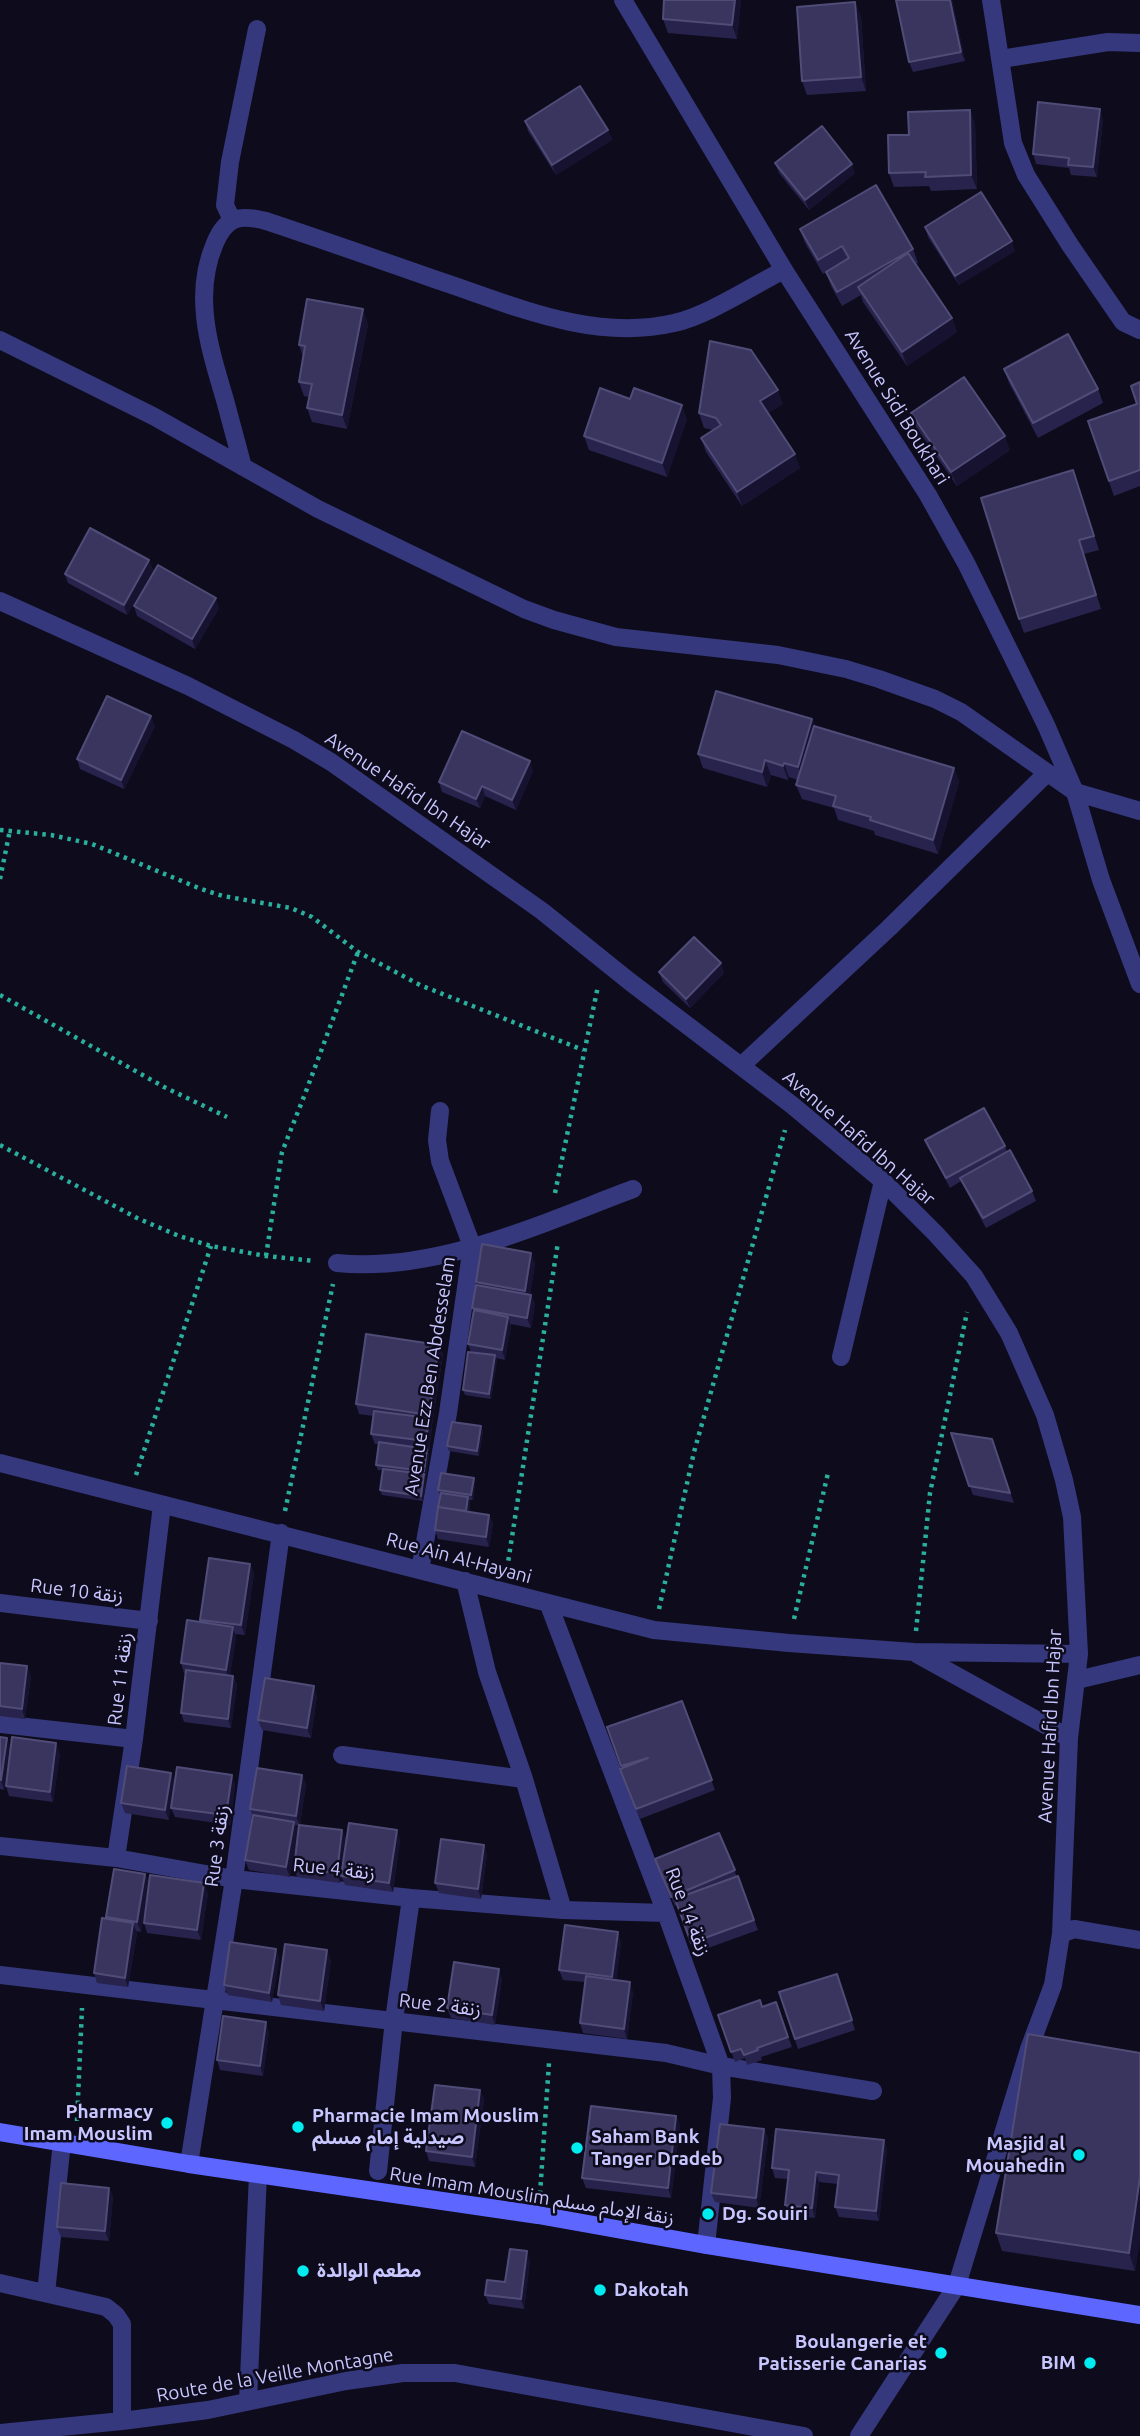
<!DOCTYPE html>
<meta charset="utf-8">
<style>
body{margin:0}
canvas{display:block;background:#0d0b1c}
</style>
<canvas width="1140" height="2436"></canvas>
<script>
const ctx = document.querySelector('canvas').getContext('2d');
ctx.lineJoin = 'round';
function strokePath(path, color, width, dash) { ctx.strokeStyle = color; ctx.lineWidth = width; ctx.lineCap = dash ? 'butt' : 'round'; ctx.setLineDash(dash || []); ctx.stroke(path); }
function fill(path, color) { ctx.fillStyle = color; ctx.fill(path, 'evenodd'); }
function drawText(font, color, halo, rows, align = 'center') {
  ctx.font = font + ' Ubuntu,"Noto Sans Arabic",sans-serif'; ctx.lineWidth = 5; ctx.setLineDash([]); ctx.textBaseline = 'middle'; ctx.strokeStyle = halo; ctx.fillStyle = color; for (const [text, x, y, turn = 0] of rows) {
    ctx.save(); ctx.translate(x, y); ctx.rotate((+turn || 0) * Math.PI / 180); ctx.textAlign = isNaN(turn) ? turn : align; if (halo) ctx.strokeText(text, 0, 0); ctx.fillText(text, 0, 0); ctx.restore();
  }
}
strokePath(new Path2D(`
 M0,830l51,5 41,9 109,45 22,7 68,12 21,9 46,35 62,33 163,65
 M0,879l10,-49
 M0,995l164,92 63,30
 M0,1145l137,73 42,18 32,10 55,10 49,5
 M555,1193l43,-207
 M266,1256l16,-104 23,-58 53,-142
 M136,1475l75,-229
 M285,1511l48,-227
 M507,1569l51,-327
 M659,1609l35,-157 91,-322
 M794,1619l34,-146
 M916,1631l14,-138 37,-181
 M77,2121l5,-113
 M540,2194l9,-131`), '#2aaf9d', 4.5, [3.5, 5]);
strokePath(new Path2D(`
 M623,0l161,270 144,225 38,68 80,162 29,67 26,88 39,104
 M991,0l22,143 13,32 44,70 53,77 17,8
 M1001,59l107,-17 32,1
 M232,220l-7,-15 5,-43 27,-133
 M0,340l153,76 165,93 206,100 30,11 62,17 162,18 68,14 33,10 56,20 26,13 114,80 65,19
 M243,467c-6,-22 -12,-45 -18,-67 -15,-51 -33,-104 -10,-157 11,-26 24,-29 51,-22 57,19 114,39 171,59 76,25 155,62 237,43 33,-7 78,-37 110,-53
 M0,601l188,85 106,54 37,22 211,149 87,70 163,124 91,76 53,53 38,42 35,57 36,82 19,65 8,37 7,137 -10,84 -8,196 -8,51 -24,64 -72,236 -98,151
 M741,1066l148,-138 158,-155
 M337,1263c100,10 205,-40 296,-74
 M841,1357l42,-176
 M0,1463l654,167 135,13 125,9 165,2
 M420,1570l28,-157 24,-167 -32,-85 -3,-21 3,-29
 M465,1581l22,91 37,107 39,131
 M0,1603l149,18
 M549,1605l117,308 55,153 1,32 -16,147
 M917,1654l152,84
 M1077,1680l63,-15
 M0,1724l134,15
 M342,1755l182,24
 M0,1846l116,12 118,21 177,19 152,12 103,3
 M116,1858l18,-119 28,-234
 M1061,1934l13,-5 66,11
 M0,1975l666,78 55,13 152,25
 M189,2164l45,-285 47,-346
 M378,2171l16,-151 17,-122
 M0,2283l106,24 10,8 6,9v97
 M46,2293l16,-151
 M248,2401l10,-227
 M0,2433l122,-12 86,-11 138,-29 57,-8h52l349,63`), '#35387c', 18);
strokePath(new Path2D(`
 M0,2132l189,32 349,51 168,30 434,70`), '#5d66ff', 18);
fill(new Path2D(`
 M741,0l-4,39 -69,-6 -5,-14z
 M896,0h56l13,61 -52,11 -4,-10z
 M861,16l5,75 -59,4 -5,-14z
 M970,110l5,14 2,65 -46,2 -2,-5 -35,1 -5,-14 20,-38z
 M1103,119l-6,58 -26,-2 -2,-7 -33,-4 -3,-10z
 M525,121l83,9 4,10 -56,35 -28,-44z
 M775,163l80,10 -46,37 -30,-37z
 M925,227l90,24 -56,34 -31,-48z
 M800,229l113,20 5,14 -3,1 37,54 5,14 -50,34 -44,-64 -2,-7 -19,11 -11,-20 -5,-14 -3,2 -18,-31z
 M368,324l-21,105 -35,-7 -5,-14 2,-11 -5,-1 -5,-14 4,-25 -4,-12z
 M1004,369l94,20 5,14 -65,35 -29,-55z
 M1140,382v104l-26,10 -26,-75 49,-17z
 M783,404l-15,9 32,55 -58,38 -36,-54 -5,-14 12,-8 -9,-2 -5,-15z
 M911,413l99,37 -53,36 -41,-59z
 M687,419l-20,58 -78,-27 -5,-14z
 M1073,470l26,80 -15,4 17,55 -77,24 -5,-14z
 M149,560l4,10 -26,45 -59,-32 -3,-9z
 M134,606l85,2 -24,41 -58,-33z
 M812,719l3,7 139,42 5,14 -21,72 -63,-19 -1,-4 -36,-11 -4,-12 -32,-9 -6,-14 2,-5 -9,-3 -1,3 -17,-5 -4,12 -64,-19 -5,-14z
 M155,726l-31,63 -44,-20 -3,-10z
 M533,771l-17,39 -31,-14 -5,12 -38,-16 -3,-10z
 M659,972l65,1 -34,35 -27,-26z
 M925,1140l80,6 2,6 25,39 4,10 -50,27 -22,-41 -3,-6 -11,7 -21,-39z
 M535,1263l-5,31 5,10 -4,24 -20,-4v2l-6,34 -9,-2 1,2 -6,39 -26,-4 -2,-5 8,-38 -3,-8 5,-33 -1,-3 5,-23 -1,-3z
 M439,1345l4,9 -11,71 -1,-1 1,3 -3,24h-2l2,3 -3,22h-2l2,3 -3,22 -41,-6 -2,-5 3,-20h-5l-2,-5 3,-21h-4l-4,-10 3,-18 -15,-2 -3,-10z
 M483,1431l-4,25 -30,-5 -2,-5z
 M951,1433l41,6 22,64 -41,-8z
 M474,1478l1,5 -2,17h-4l1,2 -1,10 20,3 4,9 -4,23 -51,-8 -3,-9 5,-35 -2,-5z
 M250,1564l4,10 -9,61 -10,-1 1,3 -6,38 3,1 4,9 -6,43 -47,-6 -3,-9 5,-40h-2l-3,-10 20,-41 -1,-2z
 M0,1663l31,13 -6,43 -25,-3z
 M317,1695l-6,43 -49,-8 -4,-10z
 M682,1701l33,89 -75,29 -20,-50 2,-1 -15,-41z
 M0,1737l10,10 -6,43 -4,-1z
 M60,1753l-7,49 -44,-6 -3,-10z
 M171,1773l-2,47 -44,-7 -4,-10z
 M232,1775l3,10 -5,40 -55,-8 -4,-9z
 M302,1775l4,9 -6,41 42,5 4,10h54l-7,52 -48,-7 -4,-9 -1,7 -43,-6 -3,-9 5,-42 -4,-1 3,6 -8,46 -41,-7 -4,-10 8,-44 -3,-7z
 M719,1833l18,44 1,-1 20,54 -64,23 -17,-48 -2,1 -20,-47z
 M487,1854l-6,45 -42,-6 -4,-10z
 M145,1874l4,10 -8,48 -5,-1 1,2 -9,54 -31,-4 -3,-10 13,-54 -1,-2z
 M208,1893l-7,47 -54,-7 -3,-10z
 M621,1942l-5,38 17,12 -6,47 -44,-6 -3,-10 5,-41 -22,-2 -4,-10z
 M276,1949l3,10 -7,43 -44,-7 -4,-10z
 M331,1960l-7,51 -43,-6 -3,-10z
 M837,1974l18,56 -57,19 -19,-57z
 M502,1979l-7,46 -44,-7 -4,-10z
 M776,2002l16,45 -31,10 1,3 -15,5 -2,-7 -10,4 -17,-47 44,-8z
 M269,2032l-6,44 -43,-6 -3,-10z
 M1140,2053v187l-5,31 -133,-20 -6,-18z
 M480,2090l4,10 -9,67 -46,-6 -3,-10z
 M676,2116l4,10 -9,72 -85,-10 -4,-10z
 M764,2129l4,10 -9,69 -44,-6 -4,-9z
 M884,2140l3,10 -8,71 -40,-4 -4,-10 3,-23 -19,-2 -4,36 -26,-3 -4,-10 3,-26 -13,-1 -3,-10z
 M109,2188l4,9 -4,44 -48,-4 -4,-10z
 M530,2261l-6,48 -35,-5 -4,-9 20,-13z`), '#28234c');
fill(new Path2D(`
 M735,0h6l-4,39 -5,-14z
 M950,0h2l13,61 -4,-9z
 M855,2l6,14 5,75 -5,-14z
 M1100,109l3,10 -6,58 -4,-10z
 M970,110l5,14 2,65 -6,-14z
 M608,130l4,10 -56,35 -4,-10z
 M852,164l3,9 -46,37 -4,-10z
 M1012,241l3,10 -56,34 -4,-9z
 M363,309l5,15 -21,105 -5,-14z
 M952,318l5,14 -50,34 -5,-14z
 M778,390l5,14 -18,11 -5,-14z
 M682,405l5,14 -20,58 -5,-14z
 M1005,436l5,14 -53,36 -6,-14z
 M795,454l5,14 -58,38 -5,-14z
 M149,560l4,10 -26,45 -3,-10z
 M216,598l3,10 -24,41 -3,-10z
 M151,716l4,10 -31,63 -3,-9z
 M812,719l5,14 -14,48 -5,-14z
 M765,760l6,15 -4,12 -5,-15z
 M530,761l3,10 -17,39 -4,-10z
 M784,763l5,14 -1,3 -5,-14z
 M954,768l5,14 -21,72 -5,-14z
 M482,786l3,10 -5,12 -4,-9z
 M721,963l3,10 -34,35 -4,-9z
 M531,1253l4,10 -6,37 -4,-9z
 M531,1295l4,9 -4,24 -4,-10z
 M508,1317l3,9 -6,34 -3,-10z
 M439,1345l4,9 -11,71 -3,-10z
 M495,1355l2,5 -6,39 -2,-5z
 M429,1418l3,9 -3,24 -3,-10z
 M481,1426l2,5 -4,25 -2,-5z
 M427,1449l2,5 -3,22 -2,-5z
 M424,1474l2,5 -3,22 -2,-5z
 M474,1478l1,5 -2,17 -2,-5z
 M468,1497l2,5 -3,17 -1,-5z
 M489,1515l4,9 -4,23 -3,-10z
 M250,1564l4,10 -9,61 -4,-10z
 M233,1627l3,10 -7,43 -3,-10z
 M27,1666l4,10 -6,43 -3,-10z
 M233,1676l4,9 -6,43 -3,-9z
 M314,1686l3,9 -6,43 -4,-10z
 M7,1738l3,9 -6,43 -3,-10z
 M56,1743l4,10 -7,49 -3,-10z
 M171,1773l4,9 -6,38 -4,-10z
 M232,1775l3,10 -5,40 -4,-10z
 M302,1775l4,9 -6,42 -4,-10z
 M294,1822l4,9 -8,46 -4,-10z
 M342,1830l4,10 -6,43 -3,-10z
 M397,1830l3,10 -7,52 -4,-9z
 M484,1845l3,9 -6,45 -3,-10z
 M145,1874l4,10 -8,48 -4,-10z
 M204,1883l4,10 -7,47 -4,-10z
 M133,1923l4,10 -9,54 -3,-9z
 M618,1932l3,10 -5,44 -4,-9z
 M276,1949l3,10 -7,43 -3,-9z
 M327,1950l4,10 -7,51 -4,-10z
 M499,1969l3,10 -7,46 -3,-10z
 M630,1982l3,10 -6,47 -3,-10z
 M266,2022l3,10 -6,44 -3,-10z
 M480,2090l4,10 -9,67 -3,-10z
 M676,2116l4,10 -9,72 -3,-10z
 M764,2129l4,10 -9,69 -3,-10z
 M884,2140l3,10 -8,71 -3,-10z
 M816,2172l3,10 -4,36 -3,-10z
 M1140,2177v63l-5,31 -6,-18z
 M109,2188l4,9 -4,44 -4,-10z
 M527,2251l3,10 -6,48 -3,-10z`), '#161230');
const building = new Path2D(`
 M664,0h71l-3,25 -69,-6z
 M896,0h54l11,52 -52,10z
 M855,2l6,75 -59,4 -5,-74z
 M580,86l28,44 -56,35 -27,-44z
 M1038,102l62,7 -7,58 -25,-2 1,-7 -36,-4z
 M970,110l1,65 -46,2 1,-5 -37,1 -1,-38h21l-1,-23z
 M822,126l30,38 -47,36 -30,-37z
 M876,185l37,64 -76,43 -11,-20 23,-14 -7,-12 -24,14 -18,-31z
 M981,192l31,49 -57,35 -30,-49z
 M908,253l44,65 -50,34 -44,-65z
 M307,299l56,10 -21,106 -35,-7 5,-24 -13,-2 6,-36 -6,-1z
 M1068,334l30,55 -65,34 -29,-54z
 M710,341l41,9 27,40 -18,11 35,53 -58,38 -36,-54 20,-13 -5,-7 -17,-5z
 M964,377l41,59 -54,36 -40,-59z
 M1140,382v88l-31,11 -21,-60 49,-17 -6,-18z
 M600,388l30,11 4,-11 48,17 -20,58 -78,-27z
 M1073,470l21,66 -15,4 17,55 -77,24 -38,-121z
 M90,528l59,32 -25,45 -59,-31z
 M158,565l58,33 -24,41 -58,-33z
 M716,691l96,28 -14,48 -14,-4 -1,3 -18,-6 -3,12 -64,-18z
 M107,696l44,20 -30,64 -44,-21z
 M814,726l140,42 -21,72 -63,-20 1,-3 -38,-11 3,-10 -40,-11z
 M462,731l68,30 -18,39 -30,-14 -6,13 -37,-17z
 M694,937l27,26 -35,36 -27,-27z
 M984,1108l21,38 -59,32 -21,-38z
 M1010,1150l22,41 -49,27 -23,-40z
 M482,1244l49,9 -6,38 -49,-9z
 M476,1285l55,10 -4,23 -55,-10z
 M474,1310l34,7 -6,33 -34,-6z
 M366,1334l73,11 -10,70 -73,-11z
 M468,1352l27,3 -6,39 -26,-4z
 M374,1411l55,7 -3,23 -55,-7z
 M452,1422l29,4 -4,25 -30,-5z
 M951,1433l41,6 18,54 -41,-7z
 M379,1442l48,7 -3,22 -48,-6z
 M383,1469l41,5 -3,22 -41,-6z
 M441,1473l33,5 -3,17 -33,-5z
 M441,1493l27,4 -2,14 -28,-4z
 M438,1507l51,8 -3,22 -51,-7z
 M209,1558l41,6 -9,61 -41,-5z
 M187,1620l46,7 -7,43 -45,-7z
 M0,1663l27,3 -5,43 -22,-3z
 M186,1670l47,6 -5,43 -47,-6z
 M265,1678l49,8 -7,42 -49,-8z
 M682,1701l30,79 -76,29 -16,-40 28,-11 -27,8 -14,-39z
 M0,1737l7,1 -6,42h-1z
 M12,1737l44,6 -6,49 -44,-6z
 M127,1766l44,7 -6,37 -44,-7z
 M177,1767l55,8 -6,40 -55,-7z
 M257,1768l45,7 -6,41 -46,-7z
 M253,1815l41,7 -8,45 -41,-7z
 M349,1823l48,7 -8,53 -48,-7z
 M299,1825l43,5 -5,43 -43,-5z
 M719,1833l16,37 -64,27 -16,-38z
 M441,1839l43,6 -6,44 -43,-6z
 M114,1869l31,5 -8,48 -31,-5z
 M150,1875l54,8 -7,47 -53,-7z
 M738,1876l16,44 -63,23 -16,-44z
 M102,1918l31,5 -8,55 -31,-5z
 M565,1925l53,7 -6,45 -53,-7z
 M230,1942l46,7 -7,44 -45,-8z
 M285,1944l42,6 -7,51 -42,-6z
 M454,1962l45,7 -7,46 -45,-7z
 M837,1974l15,46 -57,19 -16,-47z
 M586,1976l44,6 -6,47 -44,-6z
 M760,2000l2,7 14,-5 12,35 -31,11 1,2 -14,5 -3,-6 -10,3 -13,-37z
 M223,2016l43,6 -6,44 -43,-6z
 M1028,2034l112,19v124l-11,76 -133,-20z
 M435,2085l45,5 -8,67 -46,-6z
 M591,2106l85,10 -8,72 -86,-10z
 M720,2124l44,5 -8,69 -45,-5z
 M776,2129l108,11 -8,71 -41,-4 4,-32 -23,-3 -4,36 -27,-3 4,-35 -17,-2z
 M61,2183l48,5 -4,43 -48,-4z
 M510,2249l17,2 -6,48 -36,-4 2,-15 18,2z`);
fill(building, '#39355f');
strokePath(building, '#504c78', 2);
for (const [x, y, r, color] of [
 [167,2123,7,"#00ecf1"],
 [298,2127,7,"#00ecf1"],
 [577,2148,7,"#00ecf1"],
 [1079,2155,7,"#00ecf1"],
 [708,2214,7,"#00ecf1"],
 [303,2271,7,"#00ecf1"],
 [600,2290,7,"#00ecf1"],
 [941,2353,7,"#00ecf1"],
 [1090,2363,7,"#00ecf1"]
]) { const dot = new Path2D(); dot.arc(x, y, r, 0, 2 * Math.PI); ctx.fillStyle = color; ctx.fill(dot); strokePath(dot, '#0d0b1c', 2.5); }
drawText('19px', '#c8c6ff', '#0d0b1c', [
 ["Avenue Sidi Boukhari",897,407,58],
 ["Avenue Hafid Ibn Hajar",408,791,34],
 ["Avenue Hafid Ibn Hajar",859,1138,41],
 ["Avenue Ezz Ben Abdesselam",430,1376,-81],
 ["Rue Ain Al-Hayani",459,1558,15],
 ["Rue 10 زنقة",77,1591,7],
 ["Rue 11 زنقة",120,1679,-83],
 ["Avenue Hafid Ibn Hajar",1050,1726,-87],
 ["Rue 3 زنقة",217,1846,-82],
 ["Rue 4 زنقة",334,1869,6],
 ["Rue 14 زنقة",688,1912,69],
 ["Rue 2 زنقة",440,2005,7],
 ["Rue Imam Mouslim زنقة الإمام مسلم",532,2196,9],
 ["Route de la Veille Montagne",275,2375,-10]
]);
drawText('bold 19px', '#c8c6ff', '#0d0b1c', [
 ["Pharmacy",153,2112,"right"],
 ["Imam Mouslim",153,2134,"right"],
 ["Pharmacie Imam Mouslim",312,2116],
 ["صيدلية إمام مسلم",312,2138],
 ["Saham Bank",591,2137],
 ["Tanger Dradeb",591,2159],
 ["Masjid al",1065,2144,"right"],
 ["Mouahedin",1065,2166,"right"],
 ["Dg. Souiri",722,2214],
 ["مطعم الوالدة",317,2271],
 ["Dakotah",614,2290],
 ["Boulangerie et",927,2342,"right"],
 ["Patisserie Canarias",927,2364,"right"],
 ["BIM",1076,2363,"right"]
], 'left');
</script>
